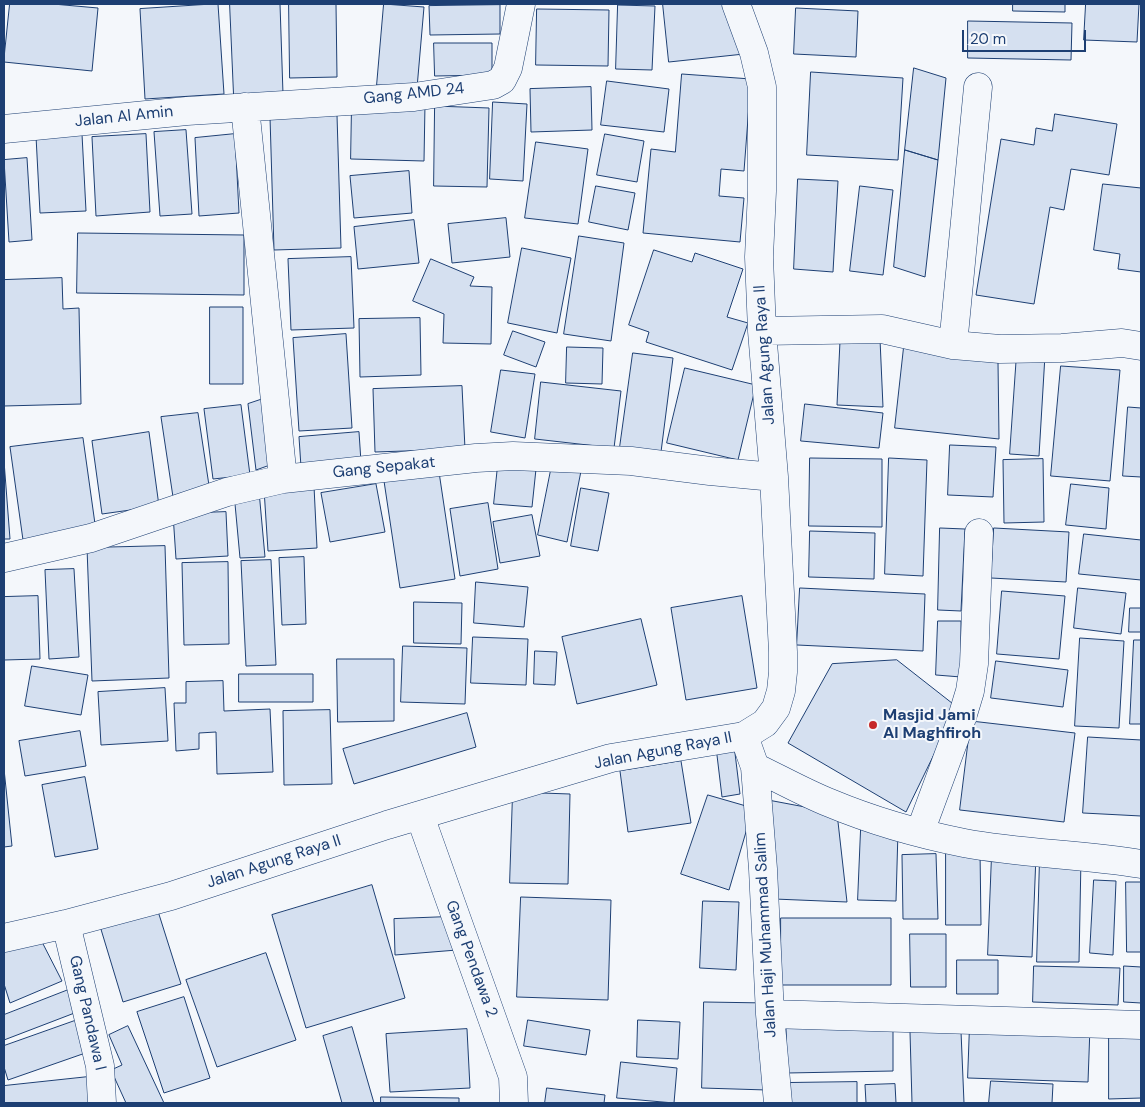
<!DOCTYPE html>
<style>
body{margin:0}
#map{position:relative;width:1145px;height:1107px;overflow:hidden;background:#f4f7fb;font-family:"DM Sans",sans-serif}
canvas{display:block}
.frame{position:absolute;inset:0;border:5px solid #1d3f73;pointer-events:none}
.scale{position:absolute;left:962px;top:30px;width:124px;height:22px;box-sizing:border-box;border:2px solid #1d3f73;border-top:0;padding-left:6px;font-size:15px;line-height:18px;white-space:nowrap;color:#1d3f73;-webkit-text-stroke:4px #f4f7fb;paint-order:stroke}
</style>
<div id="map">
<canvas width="1145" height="1107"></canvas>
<div class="frame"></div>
<div class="scale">20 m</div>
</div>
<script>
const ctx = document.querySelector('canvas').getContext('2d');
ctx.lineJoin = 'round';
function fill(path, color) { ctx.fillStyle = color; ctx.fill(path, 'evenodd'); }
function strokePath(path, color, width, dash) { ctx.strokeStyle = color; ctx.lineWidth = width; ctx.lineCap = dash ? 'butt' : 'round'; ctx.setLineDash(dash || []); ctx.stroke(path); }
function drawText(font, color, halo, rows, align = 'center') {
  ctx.font = font + ' "DM Sans",sans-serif'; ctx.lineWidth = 4; ctx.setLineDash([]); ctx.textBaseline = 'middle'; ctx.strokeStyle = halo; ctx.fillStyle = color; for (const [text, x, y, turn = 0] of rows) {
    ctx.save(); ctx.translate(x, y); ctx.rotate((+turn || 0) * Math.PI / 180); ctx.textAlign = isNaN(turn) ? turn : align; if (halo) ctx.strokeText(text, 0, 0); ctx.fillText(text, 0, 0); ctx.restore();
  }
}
const building = new Path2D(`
 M10,4h43l45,4 -6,63 -88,-9z
 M218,4l6,90 -79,5 -5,-90z
 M230,4h50l3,90 -49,2z
 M289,4h47l1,73 -47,1z
 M384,4l40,3 -7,81 -40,-3z
 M663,4h70l11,50 -75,8z
 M1013,4h52v8l-52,-1z
 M1086,4h53l-2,38 -53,-2z
 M500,5v29l-70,1 -1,-29z
 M618,5l37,1 -3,64 -36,-1z
 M796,8l62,3 -2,46 -62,-3z
 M537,9l72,1 -1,56 -72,-1z
 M968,21l104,2 -1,37 -103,-2z
 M434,43h58v32l-57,1z
 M914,68l32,10 -8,82 -33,-10z
 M811,72l92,6 -5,82 -91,-5z
 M682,74l69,5 -7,92 -23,-2 -2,27 25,2 -4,44 -97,-9 8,-84 24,3z
 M607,81l62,8 -5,43 -63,-7z
 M591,87l1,43 -61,2 -1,-43z
 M352,102l73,2 -1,57 -73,-2z
 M493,102l34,2 -4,77 -33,-2z
 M435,106l54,2 -2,79 -53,-1z
 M1055,114l62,10 -8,51 -38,-6 -7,41 -14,-3 -16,97 -58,-9 25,-156 33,6 2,-17 16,3z
 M337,115l4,133 -67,2 -4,-133z
 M186,130l6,84 -32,2 -6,-84z
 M82,134l4,77 -46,2 -4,-77z
 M146,134l4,78 -54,4 -4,-79z
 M235,134l4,79 -40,3 -4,-78z
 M605,134l39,7 -7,41 -40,-7z
 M536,142l52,7 -10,75 -53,-6z
 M905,150l33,10 -13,117 -31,-10z
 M27,158l5,82 -23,2 -5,-82z
 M409,171l3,42 -58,5 -4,-42z
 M798,179l40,2 -5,91 -39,-3z
 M1103,184l38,4v84l-23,-3 2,-15 -26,-4z
 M596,186l39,7 -7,37 -39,-8z
 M860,186l33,4 -10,85 -33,-4z
 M506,218l4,39 -58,6 -4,-39z
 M414,220l5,43 -61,6 -4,-42z
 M78,233l166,2v60l-167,-2z
 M579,236l45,7 -13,98 -47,-7z
 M522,248l49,10 -14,75 -49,-10z
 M654,250l38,12 3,-9 48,16 -16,48 21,6 -16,47 -86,-28 3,-10 -20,-7z
 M351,257l3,71 -63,2 -3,-71z
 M431,259l43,18 -4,9 22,1 -1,57 -48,-1 1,-29 -31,-13z
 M62,278l1,31 16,-1 2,96 -77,2v-126z
 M210,307h33v77h-33z
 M420,318l1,57 -61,2 -1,-58z
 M513,331l32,11 -9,25 -32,-12z
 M346,334l6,94 -53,3 -6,-93z
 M880,339l3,68 -46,-2 3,-64z
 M567,347l36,1 -1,36 -36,-1z
 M904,347l94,15 1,77 -104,-11z
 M633,353l40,5 -12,94 -41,-5z
 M1017,353l28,2 -6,101 -29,-2z
 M1061,366l59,4 -10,111 -59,-5z
 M685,368l71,17 -18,75 -71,-17z
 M501,370l34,4 -10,64 -34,-6z
 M541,382l80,9 -7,57 -79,-9z
 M462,386l3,63 -90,3 -2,-63z
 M263,399l7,66 -14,5 -8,-66z
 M805,404l78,9 -4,35 -78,-7z
 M241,405l9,70 -37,4 -9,-70z
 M1128,407l13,1v69l-18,-1z
 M198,413l12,79 -37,5 -12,-80z
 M149,432l10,74 -57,8 -10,-73z
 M359,432l2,30 -60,5 -2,-30z
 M83,438l13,93 -73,9 -13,-93z
 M950,445l46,2 -3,50 -45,-2z
 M810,458l72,1v68l-73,-1z
 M889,458l38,2 -4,116 -38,-2z
 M1043,459l1,63 -40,1 -1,-63z
 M4,461l6,78h-6z
 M498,465l38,4 -4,38 -38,-3z
 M552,465l29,6 -14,71 -29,-7z
 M439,472l16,107 -55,9 -16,-107z
 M376,484l9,48 -55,10 -9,-49z
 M1071,484l38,4 -3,41 -40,-4z
 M314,486l3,62 -49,3 -4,-62z
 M581,488l28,5 -11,58 -27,-5z
 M259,491l6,66 -25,1 -6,-65z
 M488,503l10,66 -38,7 -10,-67z
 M226,512l2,44 -52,3 -3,-45z
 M532,515l8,41 -40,7 -7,-41z
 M940,528l25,1 -4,82 -23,-1z
 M994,528l75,4 -3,50 -75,-4z
 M810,531l65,2 -1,46 -65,-2z
 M1084,534l57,6v40l-62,-6z
 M165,546l4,132 -77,3 -5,-133z
 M304,557l2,67 -24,1 -3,-67z
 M271,560l5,105 -30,1 -5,-105z
 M228,562l1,82 -45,1 -2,-82z
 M74,569l5,88 -30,2 -4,-89z
 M476,582l52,5 -4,40 -50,-4z
 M800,588l125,6 -2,57 -126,-6z
 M1078,588l48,5 -5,41 -47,-6z
 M1002,591l63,5 -6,63 -62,-5z
 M38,596l2,63 -36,1v-63z
 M742,596l15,92 -71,12 -15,-92z
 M414,602l48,1 -1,41 -47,-1z
 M1130,608h11v24h-12z
 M641,619l16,66 -80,19 -15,-67z
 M938,621h23v56l-25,-2z
 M473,637l55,2 -2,46 -55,-2z
 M1080,638l44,3 -5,87 -44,-2z
 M1134,640h7v84h-11z
 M403,646l64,2 -2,56 -64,-2z
 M535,651l22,1 -2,33 -21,-1z
 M337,659h57v62l-56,1z
 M897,660l60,47 -51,105 -118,-69 44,-79z
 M996,661l72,9 -5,37 -72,-9z
 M32,666l56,9 -7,40 -56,-9z
 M239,674h74v28h-74z
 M223,681l1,30 46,-2 3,63 -56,2 -1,-42 -17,1v16l-23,2 -2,-48h12v-21z
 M165,688l3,53 -67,4 -3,-53z
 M330,710l2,74 -48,1 -1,-74z
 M467,713l9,34 -122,37 -11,-35z
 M971,721l104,12 -11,89 -104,-12z
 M80,731l6,35 -61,10 -6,-35z
 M1088,737l53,3v76l-58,-3z
 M734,745l6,49 -18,3 -6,-50z
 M681,761l10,62 -63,9 -8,-61z
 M4,769l8,77 -8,1z
 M85,777l13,72 -43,8 -13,-72z
 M513,792l57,2 -2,90 -58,-1z
 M708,795l45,13 -24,82 -48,-16z
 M768,800l69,13 10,89 -73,-3z
 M861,829l37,2 -2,70 -38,-1z
 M946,850h34l1,75h-35z
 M936,854l2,65h-35l-1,-64z
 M992,854l44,1 -4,102 -44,-2z
 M1040,857l41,1 -2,104h-42z
 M1094,880l22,1 -3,74 -23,-2z
 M1126,882h15v70h-14z
 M372,885l33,113 -99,30 -34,-113z
 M521,897l90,3 -3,100 -91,-3z
 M703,901l36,1 -3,68 -36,-2z
 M157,908l24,76 -58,18 -23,-76z
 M447,917l10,33 -62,5 -1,-36z
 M781,918h110v67h-110z
 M910,934h36v53h-35z
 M40,938l22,43 -52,22 -6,-19v-33z
 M266,953l30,87 -79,27 -31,-87z
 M957,960h41v34h-41z
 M1034,966l86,2 -2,37 -85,-3z
 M1124,966l17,1v36l-17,-1z
 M76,987l9,22 -81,31v-25z
 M184,997l26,81 -46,15 -27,-81z
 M704,1002l64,1 -1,87 -65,-2z
 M83,1018l11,32 -86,30 -4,-13v-21z
 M528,1020l62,10 -4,25 -62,-9z
 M638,1020l42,2 -2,37 -41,-2z
 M970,1024l120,3 -2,55 -120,-4z
 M893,1025v46l-106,2 -1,-45z
 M128,1026l36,77h-38l-15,-33 11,-5 -13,-30z
 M352,1027l22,76h-32l-19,-67z
 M467,1029l3,59 -80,4 -4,-58z
 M961,1031l3,72h-52l-2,-71z
 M1109,1037h32v61l-32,1z
 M621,1062l56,6 -3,35 -57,-5z
 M88,1077l3,26h-87v-17z
 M991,1081l62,3 -1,19h-63z
 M857,1082v21h-73l-1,-20z
 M895,1084l1,19h-30l-1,-18z
 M547,1088l58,7 -1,8h-59z
 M381,1097l78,1v5h-78z`);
fill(building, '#d5e0f0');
strokePath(building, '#1d3f73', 1);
const minor = new Path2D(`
 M245,107l38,372
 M4,129l183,-18 227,-14 79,-12 9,-5 6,-12 13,-64
 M762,331l120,-2 71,16 47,4 62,-1 60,-5 19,3
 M953,345l25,-258
 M4,558l87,-20 136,-46 56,-13 193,-21 37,-2 118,5 79,10 64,6
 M744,736l11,31c25,12 50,26 75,36 43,18 89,31 134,40 59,11 119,11 177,21
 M755,767l8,102 7,145 8,89
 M420,816l93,261 1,26
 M920,832l40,-108 10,-33 4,-27 5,-131
 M66,924l34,142 2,37
 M4,938l62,-14 105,-28 216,-71 224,-67 133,-22 21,-13 11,-15 5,-17 2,-19v-20l-9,-175 -12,-146 -3,-74 3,-66v-104l-8,-34 -18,-49
 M770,1014l371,11`);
strokePath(minor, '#1d3f73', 29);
strokePath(minor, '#f4f7fb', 28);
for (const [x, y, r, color] of [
 [873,725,5,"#c62828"]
]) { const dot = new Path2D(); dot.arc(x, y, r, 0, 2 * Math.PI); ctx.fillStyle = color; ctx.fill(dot); strokePath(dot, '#f4f7fb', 2); }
drawText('16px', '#1d3f73', '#f4f7fb', [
 ["Gang AMD 24",414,94,-6],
 ["Jalan Al Amin",124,117,-6],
 ["Jalan Agung Raya II",765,355,-94],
 ["Gang Sepakat",384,468,-6],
 ["Jalan Agung Raya II",663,751,-11],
 ["Jalan Agung Raya II",274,862,-18],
 ["Jalan Haji Muhammad Salim",766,935,-93],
 ["Gang Pendawa 2",471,959,70],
 ["Gang Pandawa I",87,1013,77]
]);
drawText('bold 16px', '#1d3f73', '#f4f7fb', [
 ["Masjid Jami",883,716],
 ["Al Maghfiroh",883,734]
], 'left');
</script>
